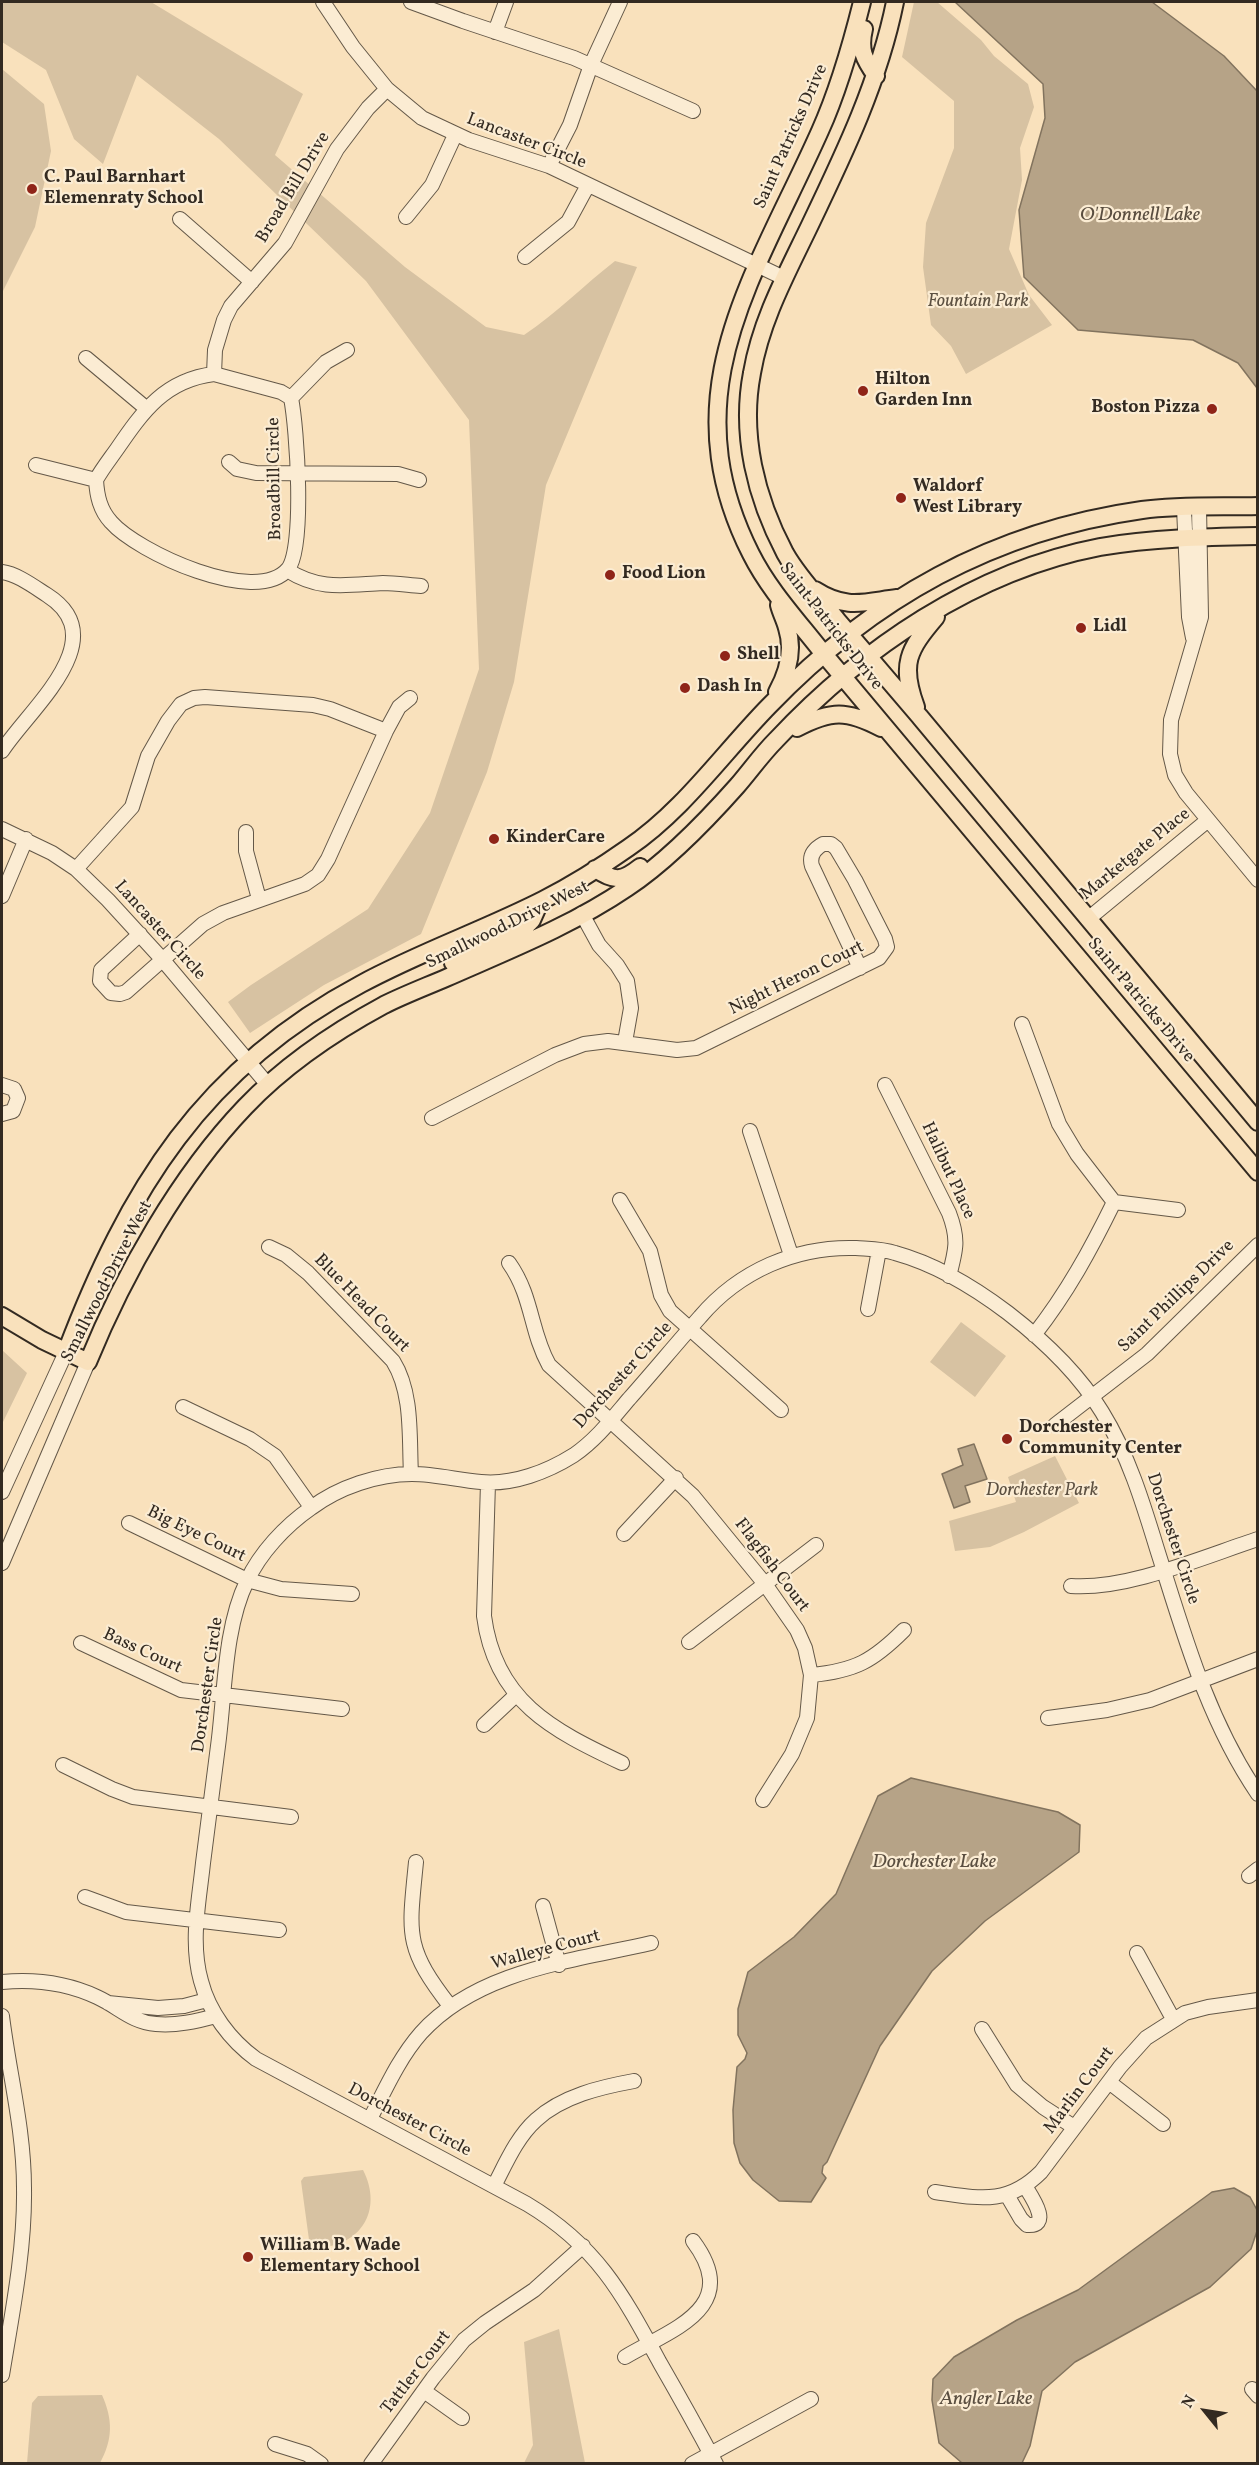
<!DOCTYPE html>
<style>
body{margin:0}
#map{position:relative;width:1259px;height:2465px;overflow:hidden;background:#f9e1bc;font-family:Vollkorn,serif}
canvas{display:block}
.frame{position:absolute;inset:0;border:3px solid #332a21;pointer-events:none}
.north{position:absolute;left:1175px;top:2381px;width:60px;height:60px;-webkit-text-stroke:4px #fbecd3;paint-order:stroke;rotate:300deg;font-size:16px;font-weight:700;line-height:24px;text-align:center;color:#332a21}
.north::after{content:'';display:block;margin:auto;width:21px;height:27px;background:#332a21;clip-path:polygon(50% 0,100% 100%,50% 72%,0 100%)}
</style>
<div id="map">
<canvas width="1259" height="2465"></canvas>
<div class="frame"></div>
<div class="north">N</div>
</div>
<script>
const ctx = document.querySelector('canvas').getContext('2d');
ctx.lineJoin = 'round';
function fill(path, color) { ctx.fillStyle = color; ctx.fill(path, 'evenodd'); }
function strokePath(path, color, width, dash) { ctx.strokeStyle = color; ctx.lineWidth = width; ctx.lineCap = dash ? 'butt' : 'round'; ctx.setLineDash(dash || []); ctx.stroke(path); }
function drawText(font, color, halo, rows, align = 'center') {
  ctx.font = font + ' Vollkorn,serif'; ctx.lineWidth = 4.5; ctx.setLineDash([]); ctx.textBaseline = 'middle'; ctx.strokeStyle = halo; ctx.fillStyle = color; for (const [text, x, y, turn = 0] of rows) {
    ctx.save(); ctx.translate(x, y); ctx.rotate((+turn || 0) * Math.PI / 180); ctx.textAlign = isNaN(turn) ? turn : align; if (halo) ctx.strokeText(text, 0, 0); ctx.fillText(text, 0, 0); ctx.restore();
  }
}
fill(new Path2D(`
 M2,2h149l152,92 -28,61 130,112 81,60 38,8c33,-22 60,-50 91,-74l22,6 -91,218 -32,197 -27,90 -66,162 -97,51 -74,48 -22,-31 23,-17 117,-76 62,-96 49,-144 -10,-249 -103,-139 -147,-142 -82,-64 -34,89 -29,-25 -28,-69 -44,-28z
 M914,2h23l44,38 13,16 34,28 6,23 -14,41 2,32 -13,69 20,46 23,30 -86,49 -15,-28 -20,-21 -8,-58 3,-44 28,-75v-47l-52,-44z
 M2,69l42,35 7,47 -16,76 -33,66z
 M961,1322l45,34 -31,41 -45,-35z
 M2,1350l25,23 -25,51z
 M1055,1456l24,47 -55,29 -34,15 -35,4 -6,-30 67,-19 -8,-25z
 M363,2170c22,43 -6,81 -53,77l-9,-66 3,-4z
 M559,2329l26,134h-61l9,-18 -9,-103z
 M102,2395c11,25 11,44 -2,68h-73l5,-60 6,-7z`), '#d7c2a2');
const water = new Path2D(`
 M955,2h197l72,54 33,35v297l-19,-25 -45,-23 -115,-10 -54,-53 -5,-67 26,-92 -2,-34z
 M974,1444l13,35 -22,7 5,16 -16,6 -12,-34 21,-9 -5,-16z
 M911,1778l147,34 22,13 -1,27 -94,69 -53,50 -52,75 -53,116 -4,4 -1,7 4,5 -15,24 -32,-1 -26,-21 -13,-17 -6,-20 -1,-33 4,-43 8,-8 2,-6 -9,-18v-26l10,-37 46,-35 42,-43 42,-98z
 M1234,2188l16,9 7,13v21l-6,18 -41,38 -135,75 -33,29 -12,55 -8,17h-60l-23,-20 -7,-43 1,-21 21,-22 63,-37 61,-30 134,-98z`);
fill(water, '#b6a387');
strokePath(water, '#82735e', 1.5);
const minor = new Path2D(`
 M323,2l30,45 34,42 35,29 47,22 80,26 235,112
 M411,2l52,19 111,37 119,53
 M495,32l11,-30
 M549,166l21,-41 21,-60 29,-63
 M406,217l26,-32 23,-50
 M180,219l72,63
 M525,257l43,-35 20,-37
 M86,358l61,51
 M214,374l67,18 10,6c6,30 14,149 -3,171 -32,38 -151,-17 -177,-47 -11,-12 -14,-26 -15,-42 6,-11 14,-21 21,-31 26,-38 48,-69 97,-75z
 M214,374l1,-24 9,-30 7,-14 54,-63 52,-94 31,-41 19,-19
 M291,398l35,-36 21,-12
 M229,462l8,7 19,4 142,1 21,6
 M36,465l60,15
 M1199,507l2,110 -30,103 -1,34 5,21 11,18 72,87
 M1184,508l5,109 4,21
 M287,570c33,21 58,15 96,13 12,0 25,2 38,3
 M2,572c15,2 31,14 45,23 69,44 -18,114 -45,156
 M386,731l13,-24 11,-9
 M2,829l50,24 24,16 32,31 54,59 106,126
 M246,832v19l13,48
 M76,869l56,-62 16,-51 20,-35 13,-17 13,-6 11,-1 108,8 17,4 56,22 -58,128 -10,16 -13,9 -82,29 -20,11 -77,68 -6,2 -9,-1 -11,-12 1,-11 39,-36
 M2,896l24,-57
 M582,914l17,31 18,20 10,16 4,27 -6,34
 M1088,919l120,-99
 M1022,1024l37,100 18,30 37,48c-23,47 -47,91 -80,133
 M2,1085l12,4 4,9 -5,13 -11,3
 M885,1085l64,128c10,26 7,37 0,63
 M432,1118l123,-63 29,-11 24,-3 69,9 19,-2 183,-90 8,-11 -2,-8 -30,-59 -19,-32 -5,-4h-8c-9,5 -14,12 -11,22l48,102
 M750,1131l41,124
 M620,1200l30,51 11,44 9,16 111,99
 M1114,1202l64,8
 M269,1247l17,8 22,18 85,88c20,32 16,76 18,113
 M509,1263c24,34 21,68 40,102l144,131 72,88 32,46 8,18 6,27 -4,43 -15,36 -29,46
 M868,1309l11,-59
 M183,1407l67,32 25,17 36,51
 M1055,1425l92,-71 111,-109
 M488,1483l-4,133c11,85 68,114 138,147
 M2,1492l64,-140
 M129,1523l118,57 34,9 71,5
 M624,1534l52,-56
 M2,1563l86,-201
 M1071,1586c56,4 132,-29 187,-47
 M689,1642l127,-97
 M81,1643l100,47 161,19
 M811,1675c44,-4 62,-14 93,-45
 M1048,1718l59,-8 43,-10 108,-41
 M484,1725l32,-30
 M63,1765l49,24 21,8 158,20
 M416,1862c-7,72 -12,85 34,144
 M1249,1876l9,-7
 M85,1897l41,15 153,18
 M543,1906l16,59
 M1137,1953l36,66
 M2,1982c32,-3 65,1 95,15 22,10 34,25 59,27 20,2 41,-3 60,-8
 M108,2003l50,5 26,-2 23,-6
 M2,2016c7,57 22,113 22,172 1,62 -12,126 -22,187
 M982,2029l35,56 26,22 31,20
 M1109,2082l54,42
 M370,2119c15,-29 29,-61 51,-86 57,-63 152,-72 230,-90
 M494,2186c12,-23 23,-49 42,-66 26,-24 65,-33 98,-39
 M935,2192c43,6 72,14 106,-20l79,-105 26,-29 39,-25 23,-6 50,-7
 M1007,2195l14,24 6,6c26,2 4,-29 -2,-39
 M625,2357c47,-28 118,-49 68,-116
 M1252,2389l6,7
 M424,2391l38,27
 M275,2444l32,10 14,10
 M371,2464l62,-86 31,-38 21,-17 49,-33 49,-44
 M692,2464l119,-65
 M716,2464c-18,-34 -37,-68 -56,-101 -38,-70 -63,-117 -133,-159l-271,-145c-26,-19 -47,-47 -55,-78 -11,-39 -2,-79 2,-118 5,-39 10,-78 15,-117 7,-52 6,-118 29,-165 13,-28 38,-55 64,-73 28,-21 67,-34 101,-34 23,0 46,6 69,8 32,3 66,-10 93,-27 22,-15 38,-36 55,-56 24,-27 47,-55 71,-82 39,-46 96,-71 156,-69 13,1 27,1 39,5 40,11 80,35 113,60 35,27 71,61 94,99 26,42 41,91 55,137 27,85 50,170 101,245`);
const major = new Path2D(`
 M862,2c-11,44 -23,87 -42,129 -65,146 -151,261 -69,423 18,36 47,67 72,99l435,519
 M895,2c-16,79 -50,150 -85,223 -23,48 -49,95 -58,148 -12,62 4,125 33,180 14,25 35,46 53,68 27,32 55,64 82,96 113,135 226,270 338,405
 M864,29c-5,21 0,30 12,47
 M815,590c31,20 49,12 82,8
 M777,692c11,-20 17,-42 10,-64 -2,-8 -6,-15 -8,-23
 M916,707c-16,-43 -8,-57 20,-90
 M797,728c34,-18 50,-18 84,0
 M595,869c20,12 26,13 45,-2
 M453,963l67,-31 12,-12 8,-18
 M2,1316l40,24 46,22c36,-88 91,-186 157,-255 39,-41 89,-75 139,-102 20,-10 41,-18 62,-27 61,-27 125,-52 181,-90 39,-26 79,-67 110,-102 13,-15 25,-32 39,-46 86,-92 199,-169 324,-193 52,-9 105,-10 158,-11
 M66,1352c62,-163 137,-284 295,-368 59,-32 123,-54 182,-84 29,-15 58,-33 85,-52 55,-37 95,-95 141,-142 103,-107 224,-175 373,-196 38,-5 78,-3 116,-4`);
strokePath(minor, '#645848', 16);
strokePath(major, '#332a21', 20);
strokePath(minor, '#fbecd3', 14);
strokePath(major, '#f9e1bc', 16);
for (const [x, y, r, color] of [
 [32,189,6,"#8f2418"],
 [863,391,6,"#8f2418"],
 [1212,409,6,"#8f2418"],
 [901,498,6,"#8f2418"],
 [610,575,6,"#8f2418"],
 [1081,628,6,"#8f2418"],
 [725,656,6,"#8f2418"],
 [685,688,6,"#8f2418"],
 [494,839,6,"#8f2418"],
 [1007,1439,6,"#8f2418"],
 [248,2257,6,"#8f2418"]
]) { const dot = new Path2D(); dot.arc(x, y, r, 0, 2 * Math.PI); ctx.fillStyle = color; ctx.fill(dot); strokePath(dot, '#fbecd3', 2); }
drawText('18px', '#332a21', '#fbecd3', [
 ["Saint Patricks Drive",792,137,-66],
 ["Lancaster Circle",526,142,21],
 ["Broad Bill Drive",294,188,-59],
 ["Broadbill Circle",276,479,-91],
 ["Saint Patricks Drive",830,627,52],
 ["Marketgate Place",1136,855,-39],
 ["Smallwood Drive West",508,926,-26],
 ["Lancaster Circle",159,931,48],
 ["Night Heron Court",797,979,-26],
 ["Saint Patricks Drive",1140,1001,50],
 ["Halibut Place",947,1171,65],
 ["Smallwood Drive West",108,1282,-63],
 ["Saint Phillips Drive",1177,1297,-44],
 ["Blue Head Court",361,1304,46],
 ["Dorchester Circle",624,1376,-48],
 ["Big Eye Court",196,1535,26],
 ["Dorchester Circle",1172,1539,72],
 ["Flagfish Court",771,1566,53],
 ["Bass Court",142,1652,25],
 ["Dorchester Circle",209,1685,-82],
 ["Walleye Court",546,1951,-15],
 ["Marlin Court",1080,2091,-53],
 ["Dorchester Circle",409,2121,28],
 ["Tattler Court",417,2373,-52]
]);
drawText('bold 18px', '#332a21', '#fbecd3', [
 ["C. Paul Barnhart",44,179],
 ["Elemenraty School",44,200],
 ["Hilton",875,381],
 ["Garden Inn",875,402],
 ["Boston Pizza",1200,409,"right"],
 ["Waldorf",913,488],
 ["West Library",913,509],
 ["Food Lion",622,575],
 ["Lidl",1093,628],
 ["Shell",737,656],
 ["Dash In",697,688],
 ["KinderCare",506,839],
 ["Dorchester",1019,1429],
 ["Community Center",1019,1450],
 ["William B. Wade",260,2247],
 ["Elementary School",260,2268]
], 'left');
drawText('italic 18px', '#5c5041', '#fbecd3', [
 ["Fountain Park",978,303],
 ["Dorchester Park",1042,1492]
]);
drawText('italic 20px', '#5a4e40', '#fbecd3', [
 ["O'Donnell Lake",1140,216],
 ["Dorchester Lake",934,1863],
 ["Angler Lake",986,2400]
]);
</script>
